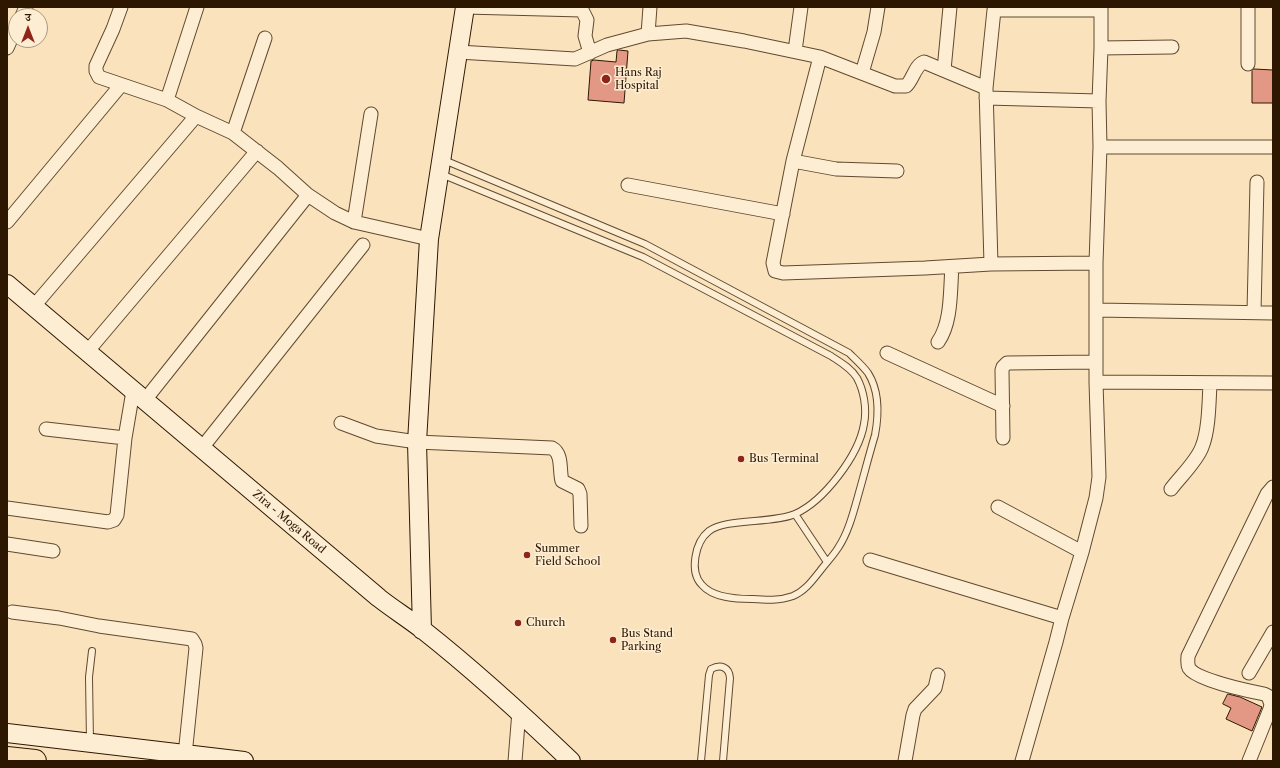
<!DOCTYPE html>
<meta charset="utf-8">
<style>
body{margin:0}
#map{position:relative;width:1280px;height:768px;overflow:hidden;background:#fae3bc;font-family:"Libre Caslon Text","Noto Serif Devanagari",serif}
canvas{display:block}
.frame{position:absolute;inset:0;border:8px solid #2e1700;pointer-events:none}
.north{position:absolute;left:8px;top:8px;width:40px;height:40px;box-sizing:border-box;background:#fcedd3;border:1px solid #aa977f;border-radius:50%;rotate:0deg;font-size:11px;font-weight:700;line-height:16px;text-align:center;color:#2e1700}
.north::after{content:'';display:block;margin:auto;width:14px;height:18px;background:#8f2418;clip-path:polygon(50% 0,100% 100%,50% 72%,0 100%)}
</style>
<div id="map">
<canvas width="1280" height="768"></canvas>
<div class="frame"></div>
<div class="north">उ</div>
</div>
<script>
const ctx = document.querySelector('canvas').getContext('2d');
ctx.lineJoin = 'round';
function fill(path, color) { ctx.fillStyle = color; ctx.fill(path, 'evenodd'); }
function strokePath(path, color, width, dash) { ctx.strokeStyle = color; ctx.lineWidth = width; ctx.lineCap = dash ? 'butt' : 'round'; ctx.setLineDash(dash || []); ctx.stroke(path); }
function drawText(font, color, halo, rows, align = 'center') {
  ctx.font = font + ' "Libre Caslon Text",serif'; ctx.lineWidth = 3; ctx.setLineDash([]); ctx.textBaseline = 'middle'; ctx.strokeStyle = halo; ctx.fillStyle = color; for (const [text, x, y, turn = 0] of rows) {
    ctx.save(); ctx.translate(x, y); ctx.rotate((+turn || 0) * Math.PI / 180); ctx.textAlign = isNaN(turn) ? turn : align; if (halo) ctx.strokeText(text, 0, 0); ctx.fillText(text, 0, 0); ctx.restore();
  }
}
const building = new Path2D(`
 M619,50l9,1 -4,52 -36,-3 3,-39 3,-1 22,2 1,-11z
 M1254,69l19,1v33h-21v-32z
 M1228,694l12,3 22,10 -10,24 -26,-12 5,-11 -8,-4z`);
fill(building, '#e39885');
strokePath(building, '#2e1700', 1);
const lane = new Path2D(`
 M441,174l202,83 188,99c9,6 20,12 26,22 7,13 10,31 7,46 -5,31 -40,77 -69,90 -23,10 -69,4 -86,17 -14,11 -20,41 -7,54 11,13 34,14 50,14 14,1 27,2 41,-3 12,-5 19,-15 27,-25 6,-8 13,-15 18,-23 10,-15 15,-34 20,-52 6,-21 11,-41 17,-61 4,-21 5,-43 -7,-62 -5,-7 -13,-14 -19,-20l-204,-109 -201,-84
 M795,514l32,48
 M90,742l-1,-65 3,-26
 M701,761l8,-86 2,-6c10,-5 18,-2 19,9l-7,83`);
const street = new Path2D(`
 M121,7l-8,22 -17,37v5l3,6 68,23 29,16 37,17 45,35 30,27 27,18 19,9 75,17
 M465,7l117,3
 M1248,7v57
 M582,10l5,10 -2,16 5,17
 M22,16l4,-9
 M648,34l2,-27
 M7,48l9,-20
 M1101,48l71,-1
 M795,51l6,-44
 M458,52l117,7 32,-14 41,-11 38,-3 58,10 76,16 -27,104 -20,102 2,8 8,2 142,-5 66,-4 105,-1
 M820,57l75,29h11c7,-6 9,-21 18,-24l62,26 5,176
 M944,70l6,-63
 M862,73l12,-41 4,-25
 M986,88l8,-78h107
 M986,98l113,3
 M167,100l30,-93
 M233,133l32,-95
 M1100,147h173
 M793,161l43,8 61,2
 M628,185l155,29
 M7,222l114,-137
 M354,222l17,-108
 M34,306l162,-190
 M1097,310l176,3
 M1254,312l3,-130
 M938,342c14,-20 12,-51 14,-75
 M87,352l170,-201
 M887,353l116,53
 M1096,382l177,1
 M145,400l163,-205
 M341,423l35,13 41,6 135,6c11,6 7,22 10,33l16,8 2,5 1,32
 M46,429l79,9
 M1003,438l-1,-68 1,-3 4,-4 89,-1
 M201,449l162,-204
 M1171,489c9,-12 26,-28 31,-42 7,-17 7,-45 8,-64
 M998,507l84,45
 M7,508l101,14 6,-2 3,-5 8,-77 8,-47
 M7,544l46,7
 M870,560l192,58
 M12,612l47,6 40,8 93,13 3,5 1,4 -11,107
 M1249,673l24,-41
 M515,761l4,-50
 M905,761l8,-46 2,-6 20,-21 3,-13
 M1022,761l34,-119 6,-24 20,-66 14,-54 3,-21 -3,-95v-119l4,-116 -1,-46 2,-53v-41
 M1249,761l21,-52 1,-5 -3,-8 -4,-2c-15,-3 -68,-14 -75,-26 -2,-4 -1,-8 -1,-12l79,-162 6,-7`);
const secondary = new Path2D(`
 M7,284l372,314c14,11 30,21 44,32 52,41 100,85 148,131
 M422,630l-5,-188 12,-203 36,-232
 M7,733l237,28`);
const highway = new Path2D(`
 M7,758l28,3`);
strokePath(lane, '#614a2f', 8);
strokePath(street, '#614a2f', 15);
strokePath(secondary, '#2e1700', 20);
strokePath(highway, '#2e1700', 24);
strokePath(lane, '#fcedd3', 6);
strokePath(street, '#fcedd3', 13);
strokePath(secondary, '#fcedd3', 18);
strokePath(highway, '#fae3bc', 22);
for (const [x, y, r, color] of [
 [606,79,5,"#8f2418"],
 [741,459,4,"#8f2418"],
 [527,555,4,"#8f2418"],
 [518,623,4,"#8f2418"],
 [613,640,4,"#8f2418"]
]) { const dot = new Path2D(); dot.arc(x, y, r, 0, 2 * Math.PI); ctx.fillStyle = color; ctx.fill(dot); strokePath(dot, '#fcedd3', 1.5); }
drawText('11px', '#2e1700', '#fcedd3', [
 ["Hans Raj",615,73],
 ["Hospital",615,86],
 ["Bus Terminal",749,459],
 ["Summer",535,549],
 ["Field School",535,562],
 ["Church",526,623],
 ["Bus Stand",621,634],
 ["Parking",621,647]
], 'left');
drawText('11px', '#2e1700', '#fcedd3', [
 ["Zira - Moga Road",289,522,40]
]);
</script>
